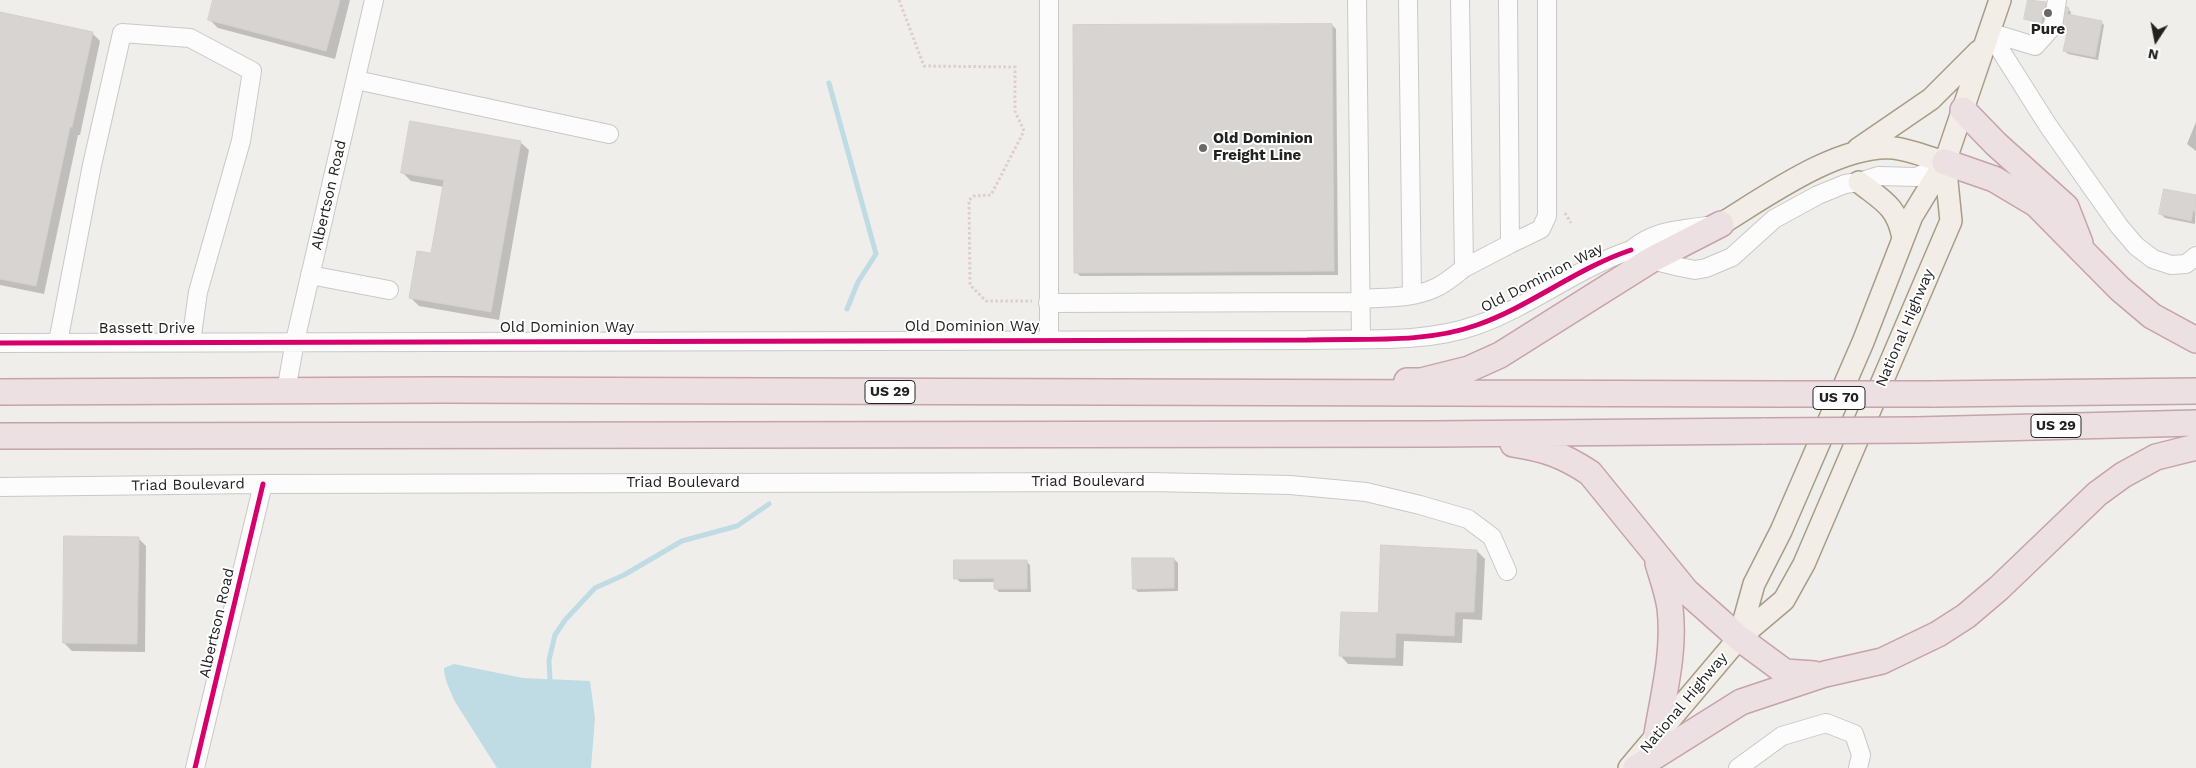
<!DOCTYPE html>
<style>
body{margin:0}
#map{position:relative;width:2196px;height:768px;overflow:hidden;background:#f0eeeb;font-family:"Work Sans",sans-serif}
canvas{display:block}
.north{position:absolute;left:2131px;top:15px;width:50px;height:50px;-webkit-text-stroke:4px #fff;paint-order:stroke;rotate:191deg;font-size:14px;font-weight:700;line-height:20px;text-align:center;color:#222}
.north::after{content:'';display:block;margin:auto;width:18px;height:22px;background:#222;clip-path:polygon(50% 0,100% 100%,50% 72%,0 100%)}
</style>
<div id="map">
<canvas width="2196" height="768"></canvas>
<div class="north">N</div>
</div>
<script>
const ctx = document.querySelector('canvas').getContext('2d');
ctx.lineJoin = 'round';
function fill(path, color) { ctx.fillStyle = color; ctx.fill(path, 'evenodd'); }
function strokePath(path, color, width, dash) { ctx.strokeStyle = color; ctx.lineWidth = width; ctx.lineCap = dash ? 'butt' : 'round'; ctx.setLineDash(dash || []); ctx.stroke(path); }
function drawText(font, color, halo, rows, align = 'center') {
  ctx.font = font + ' "Work Sans",sans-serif'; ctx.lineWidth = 4; ctx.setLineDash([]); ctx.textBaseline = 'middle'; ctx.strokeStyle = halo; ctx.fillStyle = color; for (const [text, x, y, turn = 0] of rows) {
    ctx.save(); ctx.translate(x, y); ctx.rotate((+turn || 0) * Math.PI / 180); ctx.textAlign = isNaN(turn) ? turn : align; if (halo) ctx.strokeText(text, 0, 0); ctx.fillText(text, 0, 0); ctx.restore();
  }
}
fill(new Path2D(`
 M454,664l69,14 67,3 5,37 -4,50h-94l-43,-68c-4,-11 -10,-20 -10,-32z`), '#bfdbe3');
fill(new Path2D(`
 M214,0h136l-15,59 -117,-31 -9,-9z
 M2030,0l17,5 -4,19 -18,-5z
 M2068,9l3,3 -1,4 31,6 3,3 -6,35 -30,-6 -3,-3 3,-19 -4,-4z
 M0,13l92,20 8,8 -20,94h-2l-34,159 -44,-9z
 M1332,25l4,4 2,246 -258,1 -4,-4z
 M2196,122v29l-9,-7z
 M520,142l9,8 -30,170 -80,-14 -9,-9 22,-42 12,-68 -33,-6 -9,-9z
 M2196,196l-1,28 -30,-6 -4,-4z
 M138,538l8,8 -1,106 -73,-1 -8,-8z
 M1477,551l8,8 -3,61 -19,-1 -1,24 -58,-2 -1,25 -55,-2 -8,-9 39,-40z
 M1174,559l4,4v28l-40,1 -4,-4z
 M1026,561l4,4 1,27h-32l-4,-4v-6h-35l-4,-4z`), '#0003');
strokePath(new Path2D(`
 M829,83l47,171 -18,28 -11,27
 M548,684l2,-4 -1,-20 6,-25 10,-15 30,-32 29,-13 58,-34 55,-15 32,-22`), '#bfdbe3', 5);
const building = new Path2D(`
 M213,0h127l-14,51 -118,-31z
 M2028,0l18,2 -5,21 -17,-4z
 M2067,7l2,1 -2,6 35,7 -7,36 -32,-6 5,-22h-5z
 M0,12l93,20 -21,95h-2l-34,159 -36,-7z
 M1332,24l2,247 -260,2 -1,-248z
 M410,121l111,20 -30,171 -82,-14 8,-47 14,2 13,-73 -43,-7z
 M2164,189l32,6v16h-3l-2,10 -32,-7z
 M64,536l75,1 -2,107 -74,-1z
 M1381,545l96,5 -3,62h-19l-1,24 -58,-3 -1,25 -56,-2 2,-44 37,1z
 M1132,558h42v30l-41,1z
 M954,560h73v29h-33v-11l-40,1z`);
fill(building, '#d7d4d2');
strokePath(building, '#d3d0cc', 1);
const minor = new Path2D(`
 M1357,0l4,339
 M1408,0l4,295
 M1989,32l58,92 72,102 17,20 17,13 18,6 15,-1 10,-8
 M1989,32l46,14 18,-20 4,-26
 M356,80l253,54
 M1706,226c-31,5 -50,4 -75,24l20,10 29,7 15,3 11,-2 26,-11 42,-38 44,-24 27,-11 14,-2 19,-6 39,1 28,-15
 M1510,244l31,-15 6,-13v-216
 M1464,268l46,-24 -2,-244
 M310,275l79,15
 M1048,303l306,-1 7,-3c24,-2 51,0 74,-11 10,-4 20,-13 29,-20l-4,-268
 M1049,339v-339
 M58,342l34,-177 30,-132 68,5 62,33 -11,70 -43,151 -7,50
 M0,343l1307,-3c56,-2 117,4 170,-15 54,-19 100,-57 154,-75
 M286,391l9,-50 79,-341
 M0,487l263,-3 887,-2 140,3 76,7 54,13 48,14 24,18 15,34
 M195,768l68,-284
 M1738,768l44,-32 44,-13 28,11 7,21 -3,13`);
const major = new Path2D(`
 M1858,149l73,-50 48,-48
 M1859,182c24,19 38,24 44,56
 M1721,224c44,-27 119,-81 173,-76 17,2 35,10 51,14
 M1739,638l15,-54 27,-53 82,-189 49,-126 33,-54 55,-162
 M1629,768l110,-130 45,-38 20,-36 147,-343 -6,-59`);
const highway = new Path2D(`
 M1963,110l33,34 70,63 14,36
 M1945,162l49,17 42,25 84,85 32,27 44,24
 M1407,381h14l48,-12 31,-14 151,-95 70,-36
 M0,392l442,-2 1338,4
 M1934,394l262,-3
 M1916,430l280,-7
 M0,436l1434,-2 332,-3
 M1513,444c32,5 50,11 77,29l96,118 53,47 46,34 29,2
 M1657,734c7,-42 18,-83 13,-126 -2,-15 -8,-31 -12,-45
 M1636,768l105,-66 84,-28 57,-13 56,-27 28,-18 33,-28 98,-94 26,-19 33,-18 40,-10`);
strokePath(minor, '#c9c8c7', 20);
strokePath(major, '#a79c86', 24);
strokePath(highway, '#c5a2ac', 28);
strokePath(new Path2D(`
 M899,0l25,66 91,1v44l9,20 -33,64 -17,1 -5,4 1,85 16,16h46
 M1565,213l6,10`), '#dccecd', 3, [2.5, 2.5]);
strokePath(minor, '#fdfcfc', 18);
strokePath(major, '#f3ede7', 21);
strokePath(highway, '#ece0e2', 25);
const highwayBridge = new Path2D(`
 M1780,394h154
 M1766,431l150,-1`);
strokePath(highwayBridge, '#c5a2ac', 28, []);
strokePath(highwayBridge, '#ece0e2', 25);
strokePath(new Path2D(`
 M0,343l1307,-3c56,-2 117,4 170,-15 54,-19 100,-57 154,-75
 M195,768l68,-284`), '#d6006c', 5);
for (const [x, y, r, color] of [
 [2048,13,5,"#6a6968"],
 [1203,148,5,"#6a6968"]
]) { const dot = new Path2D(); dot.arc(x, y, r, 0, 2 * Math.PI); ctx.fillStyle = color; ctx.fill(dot); strokePath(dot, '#fff', 2); }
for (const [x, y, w] of [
 [890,392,50],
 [1839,398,52],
 [2056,426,50]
]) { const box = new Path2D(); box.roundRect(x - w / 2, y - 11.5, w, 23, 4); ctx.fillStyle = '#fff'; ctx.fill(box); strokePath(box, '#222', 1); }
drawText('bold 14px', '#222', null, [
 ["US 29",890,392],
 ["US 70",1839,398],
 ["US 29",2056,426]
]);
drawText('bold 15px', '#222', '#fff', [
 ["Pure",2048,30],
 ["Old Dominion",1213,139,"left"],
 ["Freight Line",1213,156,"left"]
]);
drawText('15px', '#222', '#fff', [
 ["Albertson Road",329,195,-77],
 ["Old Dominion Way",1542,278,-27],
 ["Old Dominion Way",972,327],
 ["Old Dominion Way",567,328],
 ["National Highway",1905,328,-67],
 ["Bassett Drive",147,329],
 ["Triad Boulevard",1088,482],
 ["Triad Boulevard",683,483],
 ["Triad Boulevard",188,485,-1],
 ["Albertson Road",217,623,-77],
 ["National Highway",1684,703,-50]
]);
</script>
